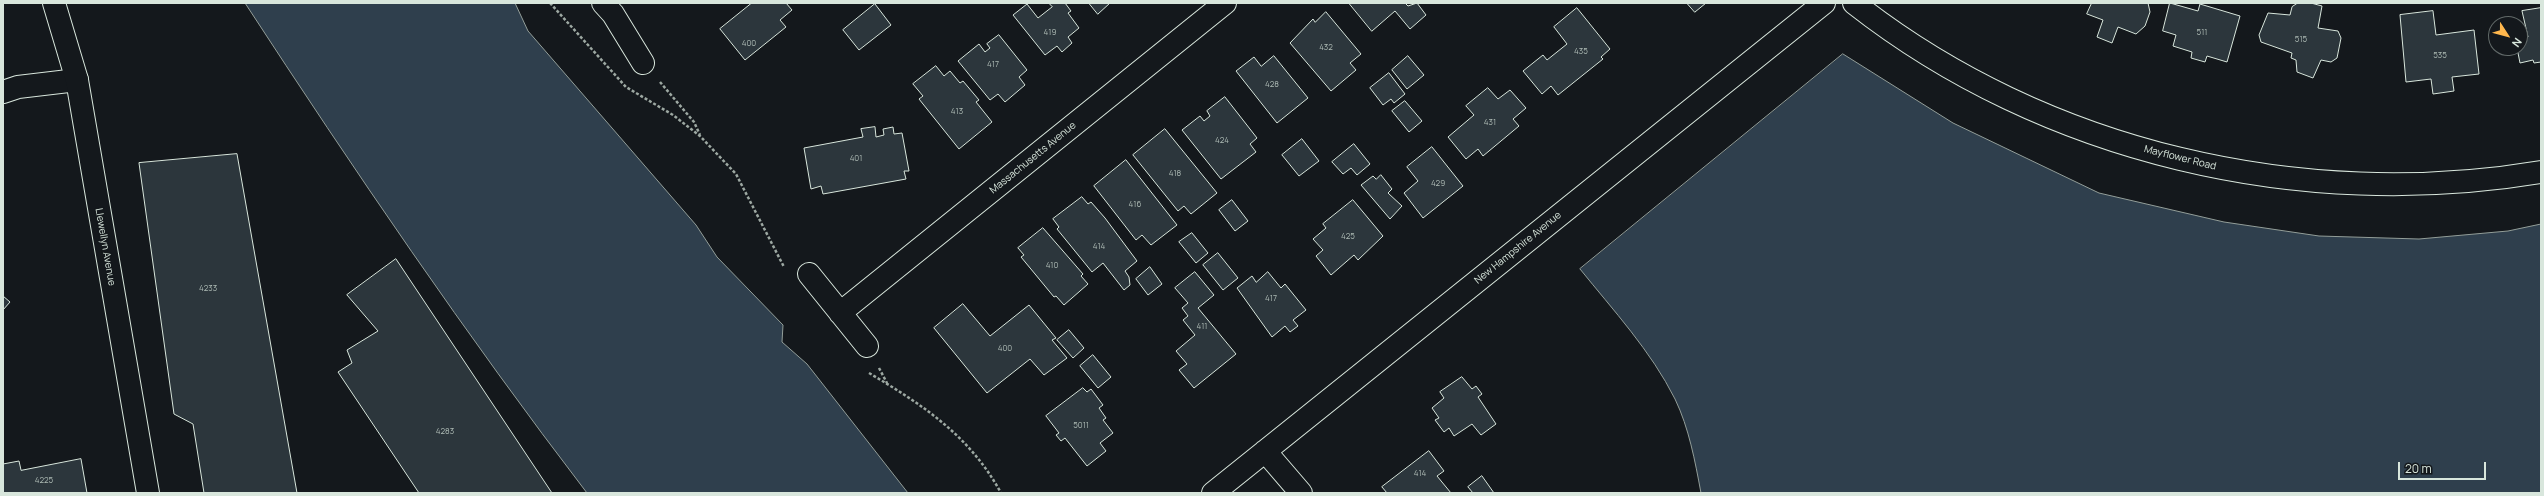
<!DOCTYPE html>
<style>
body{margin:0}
#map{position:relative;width:2544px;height:496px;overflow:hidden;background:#14181c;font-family:Manrope,sans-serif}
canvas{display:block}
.frame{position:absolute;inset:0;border:4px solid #d8e6dc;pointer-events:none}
.north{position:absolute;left:2488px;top:16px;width:40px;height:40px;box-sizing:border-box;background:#14181c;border:1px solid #626a69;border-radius:50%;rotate:126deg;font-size:11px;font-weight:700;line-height:16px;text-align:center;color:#d8e6dc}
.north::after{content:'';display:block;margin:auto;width:14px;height:18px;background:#ffb74d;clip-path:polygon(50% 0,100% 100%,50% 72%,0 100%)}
.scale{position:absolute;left:2398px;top:462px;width:88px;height:18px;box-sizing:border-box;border:2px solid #d8e6dc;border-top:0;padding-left:5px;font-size:12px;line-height:14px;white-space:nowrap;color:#d8e6dc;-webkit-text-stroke:3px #14181c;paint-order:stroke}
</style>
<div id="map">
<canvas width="2544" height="496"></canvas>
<div class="frame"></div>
<div class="north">N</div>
<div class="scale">20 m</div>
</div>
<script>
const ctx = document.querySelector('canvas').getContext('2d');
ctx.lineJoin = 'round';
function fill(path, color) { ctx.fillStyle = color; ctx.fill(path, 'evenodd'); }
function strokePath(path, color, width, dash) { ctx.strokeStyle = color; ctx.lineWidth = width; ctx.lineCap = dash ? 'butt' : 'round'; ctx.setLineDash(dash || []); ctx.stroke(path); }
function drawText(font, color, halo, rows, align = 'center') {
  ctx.font = font + ' Manrope,sans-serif'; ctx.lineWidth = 3; ctx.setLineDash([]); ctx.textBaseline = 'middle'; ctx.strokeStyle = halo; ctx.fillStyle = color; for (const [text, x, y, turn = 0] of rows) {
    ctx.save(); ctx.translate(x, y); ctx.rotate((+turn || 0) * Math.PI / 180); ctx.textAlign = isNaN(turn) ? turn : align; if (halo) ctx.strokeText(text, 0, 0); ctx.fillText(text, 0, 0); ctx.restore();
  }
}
const water = new Path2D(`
 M245,3h270l13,28 168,194 21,32 66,68 -1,17 25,22 101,129h-321c-121,-158 -233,-323 -342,-490z
 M1843,54l110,69 146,70 125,29 95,14 100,3 89,-8 33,-7v269h-840c-6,-32 -12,-65 -26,-94 -24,-48 -62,-89 -95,-130z`);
fill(water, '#2f3f4d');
strokePath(water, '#939e99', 1);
const building = new Path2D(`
 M752,3h34l6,7 -12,10 6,7 -41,33 -25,-31z
 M1049,3h16l6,8 -3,2 11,15 -11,9 4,6 -10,9 -5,-6 -12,9 -32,-40 14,-11 11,14 14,-11z
 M1089,3h21l-12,11z
 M1349,3h56l3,3 9,-3 9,12 -16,14 -15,-18 -23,20z
 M1687,3h19l-11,9z
 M2092,3h56l2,9 -5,14 -9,8 -18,-7 -6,16 -15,-6 6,-17 -16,-6z
 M2170,3l28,8 2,-7 40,12 -13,46 -20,-6 -2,6 -14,-4 1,-6 -19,-6 3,-11 -13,-4z
 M2298,3h13l11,3 -4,22 20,3 3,7 -4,20 -6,4 -10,-2 -8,18 -16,-6 -1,-12 -5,-2 1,-5 -31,-11 -2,-7 9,-22 22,2 2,-8z
 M875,4l16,21 -32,25 -16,-20z
 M1577,8l33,41 -9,8 2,2 -45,36 -7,-9 -9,8 -19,-23 20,-16 4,5 20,-16 -13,-17z
 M2541,8v54l-7,1 -1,-3 -13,3 -3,-15h3v-10l8,-1 -6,-26z
 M2433,11l3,24 38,-5 5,44 -27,3 2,14 -21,3 -2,-15 -25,3 -6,-67z
 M1326,12l35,42 -11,9 6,7 -25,21 -41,-48 23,-24 2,3z
 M999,35l28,35 -8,7 6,8 -20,17 -7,-8 -8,6 -32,-39 21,-17 6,8 5,-4 -3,-4z
 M1274,56l34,42 -31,25 -41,-52 18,-14 7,9z
 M1408,56l16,19 -17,14 -15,-19z
 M936,66l8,10 6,-5 10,12 3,-2 16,19 -3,2 16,20 -33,27 -40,-50 4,-3 -10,-12z
 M1389,73l16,21 -11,9 -3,-4 -8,6 -13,-17z
 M1488,88l10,11 12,-9 16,18 -13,11 6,7 -36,30 -5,-7 -12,10 -18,-22 26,-22 -8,-9z
 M1225,97l32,41 -7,6 6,8 -35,27 -39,-49 18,-14 4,5 6,-5 -3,-5z
 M1405,101l17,20 -13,11 -17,-21z
 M875,127l1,10 8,-2 -1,-6 10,-2 1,7 8,-1 7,38h-5l2,8 -83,15 -2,-8 -10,3 -7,-41 59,-11 -2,-8z
 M1165,129l52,64 -26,21 -7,-8 -6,5 -45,-56z
 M1302,139l17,22 -20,15 -17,-21z
 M1354,144l16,20 -13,11 -6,-7 -8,6 -11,-12z
 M1432,147l31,39 -40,32 -19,-25 14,-12 -11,-14z
 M237,154l60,339h-93l-11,-69 -19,-10 -35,-251z
 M1126,160l51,65 -26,20 -9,-10 -6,5 -42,-54z
 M1381,175l11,14 -4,4 14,13 -12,13 -29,-34 12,-9 3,3z
 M1082,197l6,7 3,-2 14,16 32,43 -12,10 4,6 1,8 -6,5 -21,-27 -11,9 -35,-43 2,-2 -6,-8z
 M1232,200l16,21 -13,10 -16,-21z
 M1353,200l30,36 -25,24 -4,-5 -23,20 -15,-19 7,-6 -10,-11 13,-11 -3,-4z
 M1043,228l40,46 -2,2 7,8 -24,21 -8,-9 -2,1 -33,-40 3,-2 -6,-7z
 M1192,233l16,20 -12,10 -17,-21z
 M1218,253l20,25 -15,12 -20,-25z
 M396,259l156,234h-133l-81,-121 14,-9 -5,-13 31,-19 -31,-36z
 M1150,267l12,17 -14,11 -12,-16z
 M1195,272l19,23 -16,13 38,46 -42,34 -15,-18 8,-6 -11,-13 19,-16 -12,-15 5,-4 -6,-8 6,-5 -13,-15z
 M1268,272l13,16 4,-4 21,26 -13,10 5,6 -8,6 -5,-6 -13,11 -35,-49 15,-12 4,6z
 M3,296l7,6 -7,8z
 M963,304l27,32 39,-31 27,33 -4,2 15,18 -23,17 -14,-16 -43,34 -53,-65z
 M1069,330l15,18 -11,10 -16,-18z
 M1093,355l18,22 -13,11 -18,-22z
 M1462,377l10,12 4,-3 6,8 -4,3 18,27 -15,11 -9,-11 -18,12 -5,-8 -5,4 -9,-12 4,-2 -7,-10 12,-10 -4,-6z
 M1083,388l4,4 4,-3 12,16 -4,3 7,10 -3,2 10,13 -13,10 6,8 -19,15 -22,-28 -4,3 -5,-6 3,-2 -13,-17z
 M1429,451l15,20 -7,5 14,17h-64l-5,-6z
 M81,459l6,34h-84v-29l16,-3 2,9z
 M1482,476l12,17h-21l-5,-6z`);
fill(building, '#2c363c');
strokePath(building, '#d8e6dc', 1);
const street = new Path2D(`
 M603,3l10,11 30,49
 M1854,3c191,150 448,209 687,169
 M3,92l15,-5 59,-7
 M809,274l58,72
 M840,313l385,-310
 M1265,451l36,42
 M1213,493l611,-490`);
const secondary = new Path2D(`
 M54,3l23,77 71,413`);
strokePath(street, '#d8e6dc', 24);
strokePath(secondary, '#d8e6dc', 24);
strokePath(new Path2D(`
 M550,3l76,84 47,28 27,21 36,38 48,93
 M660,82l34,40 6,13
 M879,368l8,15
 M869,373c54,32 101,63 132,120`), '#9da8a2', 2.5, [3, 2]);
strokePath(street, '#14181c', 22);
strokePath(secondary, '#14181c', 22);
drawText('8px', '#adbab4', null, [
 ["419",1050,33],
 ["511",2202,33],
 ["515",2301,40],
 ["400",749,44],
 ["432",1326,48],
 ["435",1581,52],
 ["535",2440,56],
 ["417",993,65],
 ["428",1272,85],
 ["413",957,112],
 ["431",1490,123],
 ["424",1222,141],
 ["401",856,159],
 ["418",1175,174],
 ["429",1438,184],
 ["416",1135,205],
 ["425",1348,237],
 ["414",1099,247],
 ["410",1052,266],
 ["4233",208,289],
 ["417",1271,299],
 ["411",1202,327],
 ["400",1005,349],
 ["5011",1081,426],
 ["4283",445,432],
 ["414",1420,474],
 ["4225",44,481]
]);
drawText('10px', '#d8e6dc', '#14181c', [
 ["Massachusetts Avenue",1033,158,-39],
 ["Mayflower Road",2180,158,14],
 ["Llewellyn Avenue",105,247,80],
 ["New Hampshire Avenue",1518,248,-39]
]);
</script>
